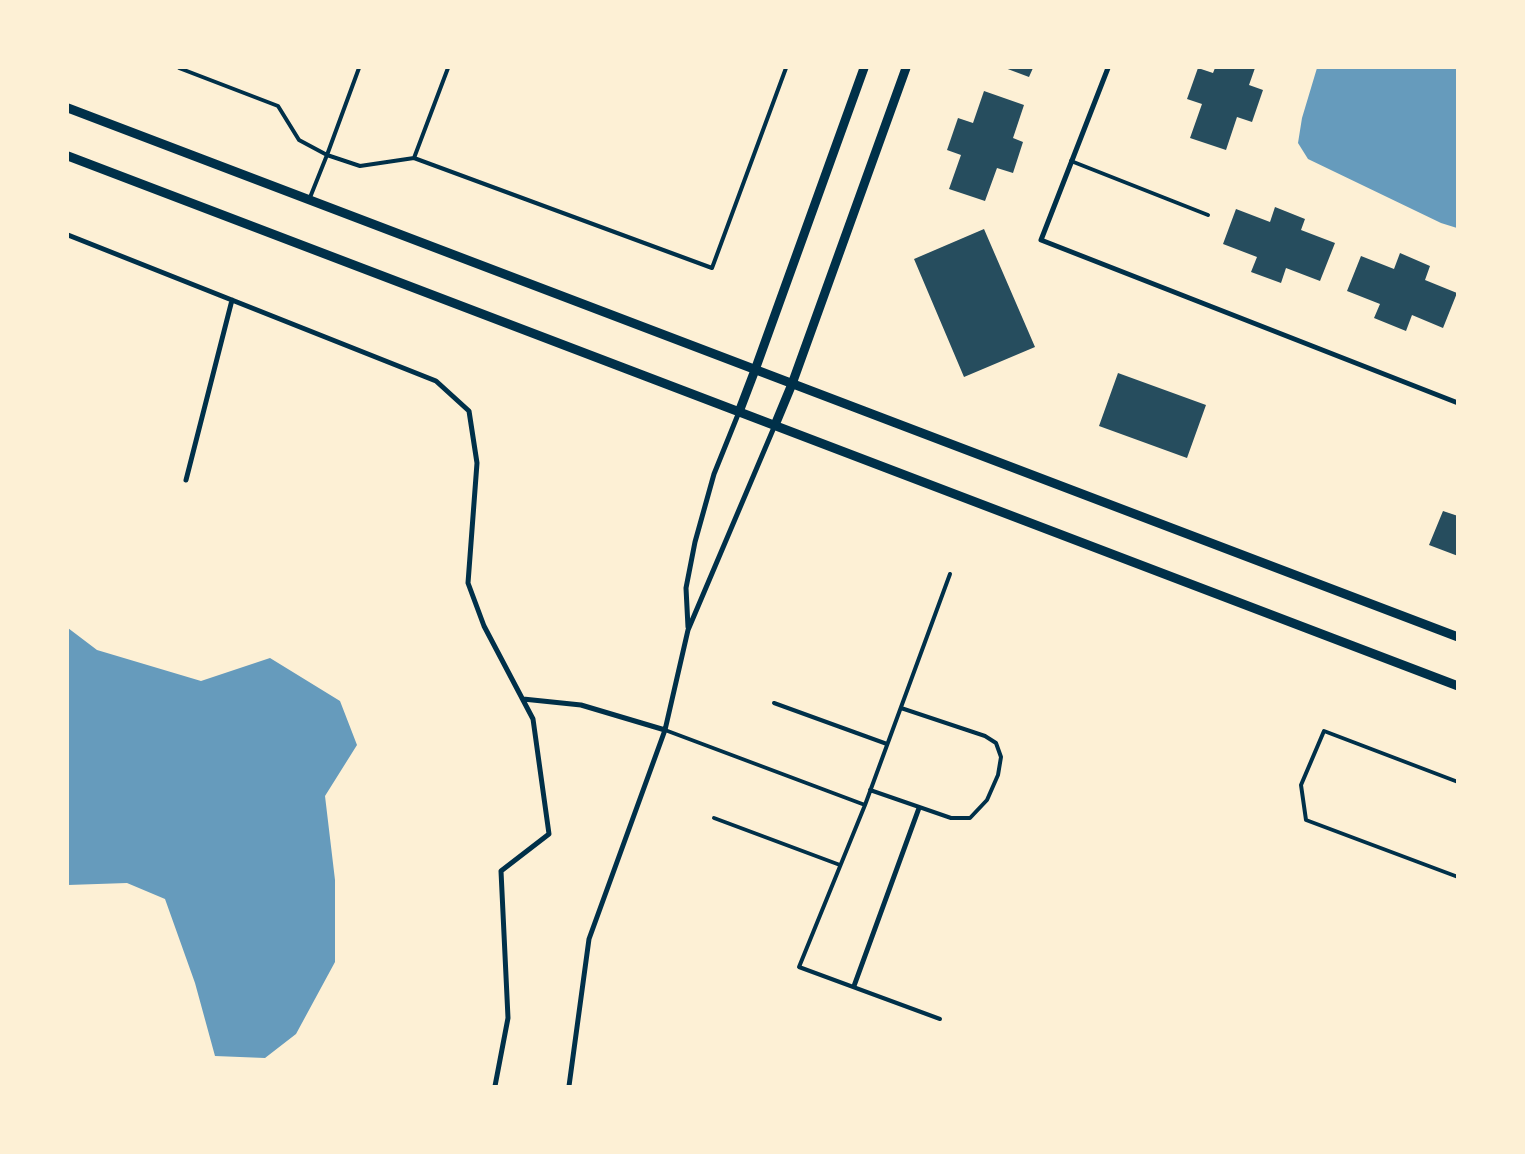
<!DOCTYPE html>
<style>
body{margin:0}
#map{position:relative;width:1525px;height:1154px;overflow:hidden;background:#fdf0d5;font-family:Manrope,sans-serif}
canvas{display:block}
.frame{position:absolute;inset:0;border:69px solid #fdf0d5;pointer-events:none}
</style>
<div id="map">
<canvas width="1525" height="1154"></canvas>
<div class="frame"></div>
</div>
<script>
const ctx = document.querySelector('canvas').getContext('2d');
ctx.lineJoin = 'round';
function fill(path, color) { ctx.fillStyle = color; ctx.fill(path, 'evenodd'); }
function strokePath(path, color, width, dash) { ctx.strokeStyle = color; ctx.lineWidth = width; ctx.lineCap = dash ? 'butt' : 'round'; ctx.setLineDash(dash || []); ctx.stroke(path); }
fill(new Path2D(`
 M1317,68h140v160l-16,-5 -133,-64 -10,-16 4,-25z
 M68,628l29,22 104,31 69,-23 70,43 17,44 -32,51 10,84v82l-39,72 -31,24 -50,-2 -20,-73 -30,-84 -38,-16 -59,2z`), '#669bbc');
fill(new Path2D(`
 M1005,68h28l-4,9z
 M1198,68l15,5 2,-5h40l-6,17 14,5 -11,32 -15,-5 -11,33 -36,-12 12,-34 -15,-5z
 M984,91l40,14 -11,33 10,4 -10,31 -16,-5 -12,33 -36,-12 12,-34 -14,-5 11,-32 15,5z
 M1275,207l30,12 -4,11 34,13 -15,38 -34,-13 -5,15 -30,-11 6,-15 -34,-13 13,-35 34,13z
 M984,229l51,118 -71,30 -50,-118z
 M1400,253l30,13 -5,14 32,13 -14,35 -31,-13 -6,16 -32,-13 6,-14 -33,-13 14,-35 33,13z
 M1118,373l88,32 -19,53 -88,-32z
 M1443,511l15,5v40l-29,-11z`), '#264d5e');
strokePath(new Path2D(`
 M179,68l99,38 21,34 28,15 32,-87
 M448,68l-34,90 298,110 74,-200
 M1071,161l137,54
 M309,200l18,-45 33,11 54,-8
 M774,703l113,41
 M665,730l200,75
 M1458,782l-134,-51 -23,54 5,35 152,57
 M870,790l81,28h19l17,-18 11,-25 3,-18 -5,-14 -11,-7 -84,-28
 M714,818l126,47
 M940,1019l-141,-52 66,-162 85,-231`), '#003049', 4);
strokePath(new Path2D(`
 M1108,68l-67,172 417,163
 M68,235l368,146 33,30 8,52 -9,120 16,43 49,93 16,115 -48,37 7,147 -13,68
 M186,480l46,-180
 M688,627l-2,-39 9,-46 19,-68 25,-62
 M523,699l58,6 84,25
 M854,986l65,-178
 M569,1086l20,-147 76,-209 23,-100 87,-205`), '#003049', 5);
strokePath(new Path2D(`
 M68,108l1390,529
 M68,156l1390,530
 M739,412l16,-42 109,-302
 M775,425l17,-41 114,-316`), '#003049', 9);
</script>
